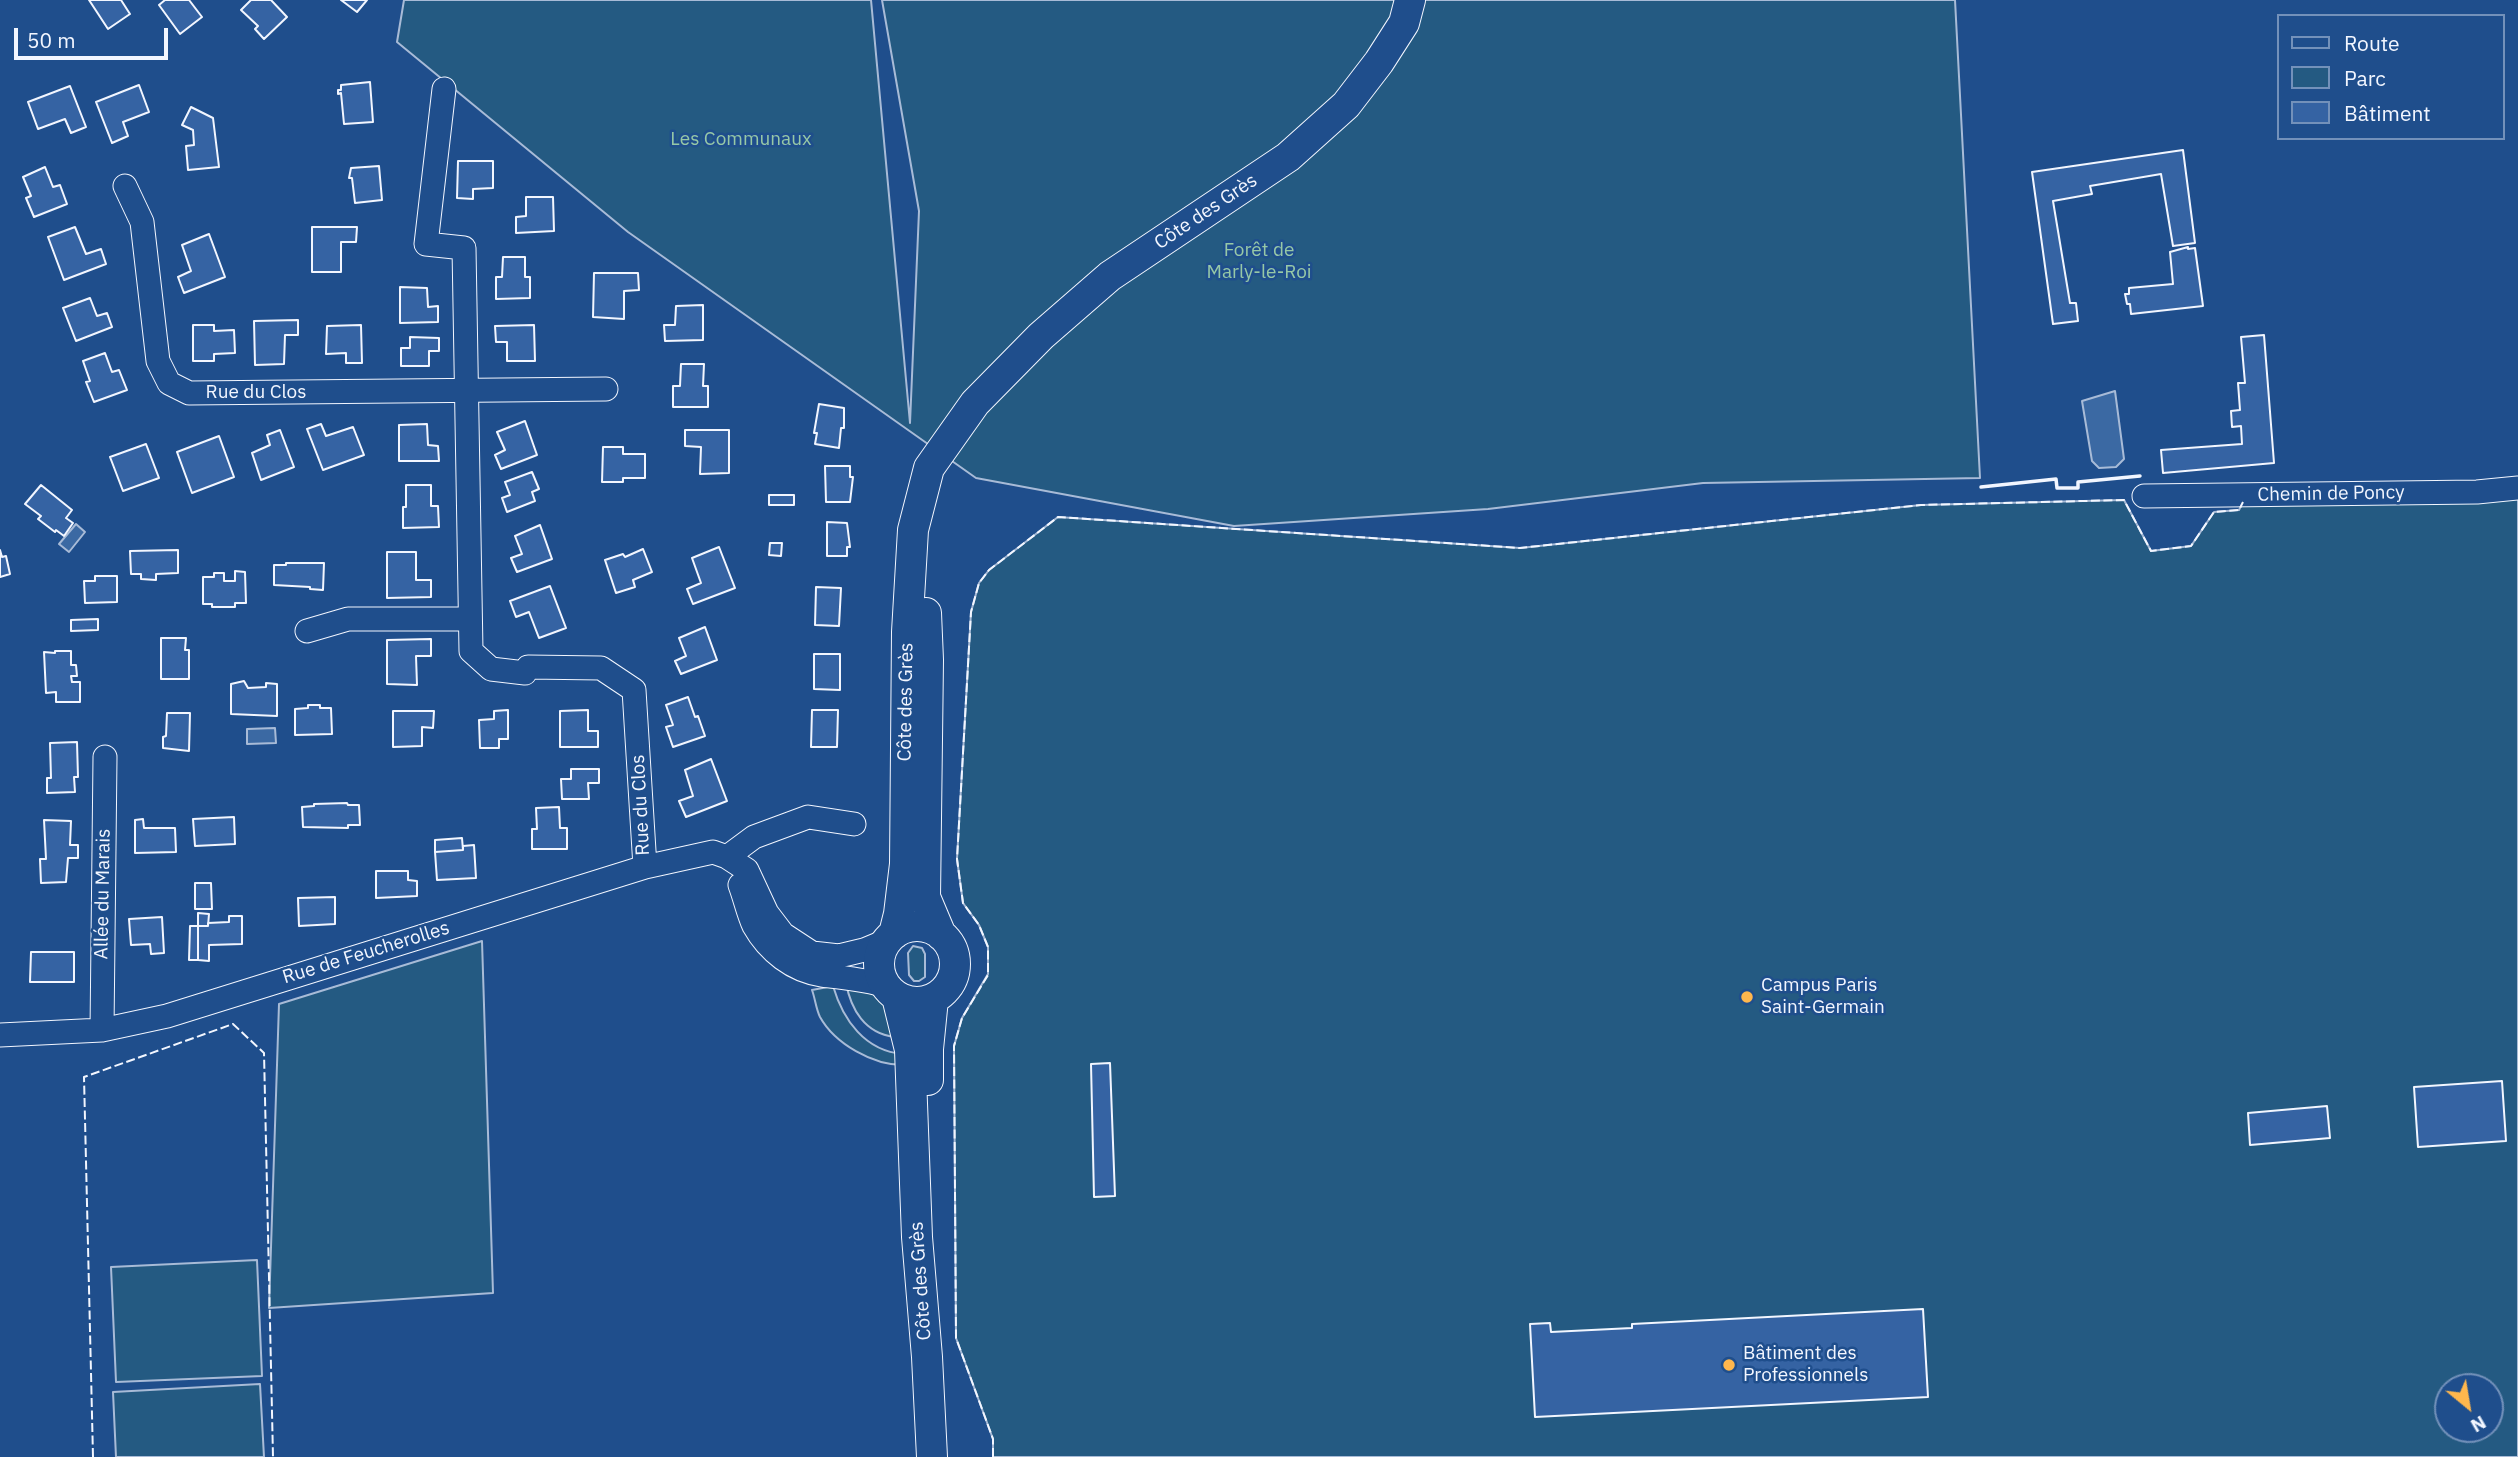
<!DOCTYPE html>
<meta charset="utf-8">
<style>
body{margin:0}
#map{position:relative;width:2518px;height:1457px;overflow:hidden;background:#1f4e8c;font-family:"IBM Plex Sans",sans-serif}
canvas{display:block}
.legend{position:absolute;left:2277px;top:14px;width:228px;height:126px;box-sizing:border-box;background:#1f4e8c;border:2px solid #7391ba;margin:0;padding:9px 12px;list-style:none;font-size:21px;color:#f2f6ff}
.legend li{display:flex;align-items:center;gap:14px;height:35px}
.legend b{width:35px;border:2px solid #7391ba}
.north{position:absolute;left:2434px;top:1373px;width:70px;height:70px;box-sizing:border-box;background:#1f4e8c;border:2px solid #7391ba;border-radius:50%;rotate:150deg;font-size:19px;font-weight:700;line-height:28px;text-align:center;color:#f2f6ff}
.north::after{content:'';display:block;margin:auto;width:24px;height:32px;background:#ffb74d;clip-path:polygon(50% 0,100% 100%,50% 72%,0 100%)}
.scale{position:absolute;left:14px;top:28px;width:154px;height:32px;box-sizing:border-box;border:4px solid #f2f6ff;border-top:0;padding-left:9px;font-size:21px;line-height:24px;white-space:nowrap;color:#f2f6ff;-webkit-text-stroke:5px #1f4e8c;paint-order:stroke}
</style>
<div id="map">
<canvas width="2518" height="1457"></canvas>
<ul class="legend">
<li><b style="height:9px;background:#1f4e8c"></b>Route</li>
<li><b style="height:19px;background:#245a82"></b>Parc</li>
<li><b style="height:19px;background:#3563a3"></b>Bâtiment</li>
</ul>
<div class="north">N</div>
<div class="scale">50 m</div>
</div>
<script>
const ctx = document.querySelector('canvas').getContext('2d');
ctx.lineJoin = 'round';
function fill(path, color) { ctx.fillStyle = color; ctx.fill(path, 'evenodd'); }
function strokePath(path, color, width, dash) { ctx.strokeStyle = color; ctx.lineWidth = width; ctx.lineCap = dash ? 'butt' : 'round'; ctx.setLineDash(dash || []); ctx.stroke(path); }
function drawText(font, color, halo, rows, align = 'center') {
  ctx.font = font + ' "IBM Plex Sans",sans-serif'; ctx.lineWidth = 5; ctx.setLineDash([]); ctx.textBaseline = 'middle'; ctx.strokeStyle = halo; ctx.fillStyle = color; for (const [text, x, y, turn = 0] of rows) {
    ctx.save(); ctx.translate(x, y); ctx.rotate((+turn || 0) * Math.PI / 180); ctx.textAlign = isNaN(turn) ? turn : align; if (halo) ctx.strokeText(text, 0, 0); ctx.fillText(text, 0, 0); ctx.restore();
  }
}
const green = new Path2D(`
 M404,0h467l39,423 9,-212 -37,-211h1073l25,478 -277,5 -215,26 -254,17 -258,-48 -348,-246 -231,-190z
 M2518,495v962h-1525v-18l-37,-101 -2,-292 8,-28 26,-44v-27l-9,-22 -16,-22 -6,-44 14,-247 8,-29 10,-13 69,-53 462,31 401,-43 203,-5 27,51 40,-5 23,-34 25,-2 4,-8zM2448,1387h42v42h-42z
 M482,941l11,352 -224,15 10,-304z
 M913,946l9,2 3,6v23l-6,4h-5l-5,-6 -1,-22z
 M846,983c41,15 42,9 48,54 -29,-4 -43,-27 -48,-54z
 M833,986c10,34 32,65 70,68v11c-30,0 -68,-21 -83,-48 -4,-8 -5,-19 -8,-27z
 M257,1260l5,116 -146,6 -5,-115z
 M260,1384l4,73h-148l-3,-65z`);
fill(green, '#245a82');
strokePath(green, '#a8bbd7', 2);
const water = new Path2D(`
 M2115,391l9,68 -8,8 -17,1 -7,-7 -10,-60z
 M76,524l9,8 -16,20 -10,-8z
 M275,728l1,15 -29,1v-15z`);
fill(water, '#3b69a3');
strokePath(water, '#a8bbd7', 2);
const building = new Path2D(`
 M89,0h32l9,14 -22,15z
 M165,0h24l13,17 -22,17 -21,-29z
 M251,0h20l16,17 -23,22 -9,-10 3,-3 -17,-16z
 M341,0h26l-10,12z
 M370,82l3,40 -29,2 -3,-31 -3,1v-4h3v-5z
 M139,85l10,27 -26,10 5,14 -16,7 -16,-41z
 M70,86l16,41 -15,6 -6,-14 -27,10 -10,-27z
 M191,107l22,11 6,49 -31,3 -2,-24 8,-1 -1,-15 -11,-5z
 M2183,150l12,93 -22,3 -12,-72 -71,12 2,8 -39,7 17,102h6l2,18 -25,3 -21,-152z
 M458,161h35v27l-20,1v10l-16,-1z
 M379,166l3,34 -27,3 -3,-25h-3l2,-10z
 M45,167l8,20 7,-2 7,19 -33,13 -8,-19 5,-2 -8,-19z
 M526,197h27l1,34 -38,2v-16l10,-1z
 M75,227l11,27 15,-5 5,15 -42,16 -16,-43z
 M312,227h45l-1,15h-15v30h-29z
 M209,234l16,43 -41,16 -6,-16 13,-6 -9,-26z
 M2188,247v2l7,-1 8,58 -72,8 -1,-10h-3l-2,-10h4v-6l44,-4 -3,-32z
 M503,257h22v20h5v21l-34,1v-22h6z
 M594,273h44l1,17 -15,1v28l-31,-2z
 M400,287l27,1 1,19 10,-1v16l-38,1z
 M90,298l7,18 10,-3 5,14 -36,14 -13,-33z
 M703,305v35l-38,1 -1,-16h11l1,-19z
 M298,320v15h-13l-1,29 -29,1 -1,-44z
 M193,325h21v6l20,-1 1,23 -21,1v7h-21z
 M361,325l1,38h-16v-10l-20,1 1,-28z
 M534,325l1,36h-28v-19h-11l-1,-16z
 M2264,335l10,128 -111,10 -2,-23 81,-6 -1,-18 -9,1 -1,-16 9,-1 -2,-27h7l-4,-46z
 M410,337l29,1v13h-10v15h-28v-18h9z
 M105,353l7,19 7,-2 8,20 -33,12 -8,-20 4,-1 -7,-20z
 M681,364h23l-1,22h5v21h-35v-21h7z
 M819,404l25,4v20h-3l-2,20 -24,-4 2,-11h-3z
 M525,421l12,34 -36,14 -6,-14 10,-5 -8,-18z
 M321,424l5,12 27,-9 11,28 -41,15 -16,-41z
 M427,424l1,21 10,1 1,15h-40v-36z
 M280,430l14,37 -33,13 -9,-27 18,-8 -3,-10z
 M685,430h44v43l-29,1 1,-27 -16,-1z
 M219,436l15,41 -42,16 -15,-41z
 M146,444l13,34 -36,13 -13,-34z
 M603,447h20v7h22v24h-22v4h-21z
 M825,466h25v11h3l-3,25h-24z
 M532,472l7,17 -7,3 3,9 -28,11 -5,-14 8,-3 -5,-13z
 M41,485l31,25 -6,8 7,5 -9,13 -8,-6 -1,2 -17,-13 3,-3 -16,-12z
 M406,485h25v21h7l1,21 -36,1v-21h3z
 M769,495h25v10h-25z
 M827,522l20,1 3,24h-3v9h-20z
 M540,525l12,34 -35,13 -6,-14 11,-4 -7,-18z
 M770,543h12l-1,13 -12,-1z
 M719,547l16,41 -42,16 -6,-15 14,-6 -9,-25z
 M643,549l9,23 -19,8 2,7 -19,6 -11,-33 18,-6 2,3z
 M0,550l2,7 4,-1 4,18 -10,3z
 M178,550v23l-22,1v6l-15,-1v-5h-10l-1,-23z
 M387,552h29v28h15v17l-44,1z
 M286,563h38l-1,27 -13,-1v-2l-36,-2v-20h12z
 M235,571l10,1 1,31h-11v4h-23v-3h-9v-27h11v-4h10v8h11z
 M95,576h22v26l-32,1 -1,-22h11z
 M550,586l16,42 -27,10 -10,-26 -13,5 -6,-16z
 M816,587l25,1 -2,38 -24,-1z
 M98,619v11l-27,1v-11z
 M705,627l12,33 -36,14 -6,-13 11,-5 -7,-18z
 M161,638h25l-1,12h4v29h-28z
 M431,639v17h-15l1,29 -30,-1v-44z
 M55,651h16v14h5l1,11h-6l1,6h8v20h-24v-10l-10,1 -2,-41 11,1z
 M814,654h26v36l-26,-1z
 M244,681l4,7 18,-1v-4l11,1v32l-46,-2v-30z
 M688,697l7,20 3,-1 7,20 -32,11 -7,-20 7,-2 -7,-20z
 M308,705h12v3h11l1,26 -37,1v-26l13,-1z
 M508,710v29h-9v9h-19l-1,-28 15,-1v-8z
 M588,710v21h10v16h-38v-36z
 M812,710h26l-1,37h-26z
 M393,711h41l-1,17 -11,-1v19l-29,1z
 M167,713h23l-1,38 -26,-3v-11l3,-1z
 M77,742l1,35h-4l1,15 -28,1v-15h4l-1,-35z
 M711,759l16,42 -41,16 -7,-16 14,-5 -8,-26z
 M571,769h28v14h-11l1,16h-27l-1,-20h10z
 M347,803l1,2h11l1,20h-12v3l-45,-1 -1,-20 12,-1v-2z
 M559,807l1,21h7v21h-35v-20h5l-1,-21z
 M234,817l1,27 -40,2 -2,-27z
 M143,819l1,9h31l1,24 -41,1v-33z
 M44,820l27,1 -1,24h8v13h-10l-2,24 -25,1 -1,-24h6z
 M462,838l1,12 -28,2v-12z
 M474,845l2,33 -39,2 -2,-28 28,-2v-4z
 M376,871h32v9l9,1v15l-41,2z
 M195,883h16l1,26h-17z
 M335,897v27l-36,2 -1,-28z
 M198,913l11,1 -1,12h-10z
 M229,916h13v28l-33,1v16l-11,-1v-34h10v-3l21,-1z
 M162,917l2,36 -13,1 -1,-10 -19,1 -2,-26z
 M190,926h8v34h-9z
 M31,952h43v30h-44z
 M1110,1063l5,133 -21,1 -3,-133z
 M2502,1081l4,60 -88,6 -4,-60z
 M2327,1106l3,32 -80,7 -2,-32z
 M1923,1309l5,88 -393,20 -5,-93 20,-1 1,9 81,-4v-4z`);
fill(building, '#3563a3');
strokePath(building, '#f2f6ff', 2);
const minor = new Path2D(`
 M444,89l-18,155 38,4 7,403 20,18 34,4 3,-6 73,1 33,22 11,177
 M125,186l17,36 16,139 11,22 20,10 417,-4
 M2144,496l333,-4 41,-4
 M307,631l41,-12h122
 M727,857l27,-20 54,-20 46,7
 M740,885c5,13 8,28 14,41 14,25 39,45 68,49 22,3 42,4 64,11
 M102,1030l3,-273
 M0,1035l102,-5 65,-14 478,-149 68,-15 14,5 20,13 20,43 16,21 29,19 27,3 25,-6 24,-10`);
const major = new Path2D(`
 M926,613l2,47 -3,237 16,38
 M879 964a38 38 0 1 1 76 0a38 38 0 1 1-76 0Z
 M894,934l5,-20 6,-50 2,-232 6,-102 16,-62 46,-65 66,-67 69,-60 178,-119 58,-52 33,-43 25,-39 6,-23
 M897,997l13,53 7,187 10,120 5,100
 M928,1080v-31l5,-50`);
strokePath(minor, '#f2f6ff', 25);
strokePath(major, '#f2f6ff', 32);
strokePath(minor, '#1f4e8c', 23);
strokePath(major, '#1f4e8c', 30);
strokePath(new Path2D(`
 M93,1457l-9,-380 149,-53 31,29 9,404
 M993,1457v-18l-37,-101 -2,-292 8,-28 26,-43v-28l-9,-22 -16,-22 -6,-44 14,-247 8,-29 10,-13 69,-53 462,31 401,-43 203,-5 27,51 40,-5 23,-34 25,-2 4,-8`), '#f2f6ff', 2, [9, 3.5]);
strokePath(new Path2D(`
 M1981,487l75,-8 1,9h21v-6l62,-6`), '#f2f6ff', 3.5);
for (const [x, y, r, color] of [
 [1747,997,7,"#ffb74d"],
 [1729,1365,7,"#ffb74d"]
]) { const dot = new Path2D(); dot.arc(x, y, r, 0, 2 * Math.PI); ctx.fillStyle = color; ctx.fill(dot); strokePath(dot, '#1f4e8c', 2.5); }
drawText('19px', '#97c8a6', '#1f4e8c', [
 ["Les Communaux",741,140],
 ["Forêt de",1259,251],
 ["Marly-le-Roi",1259,273]
]);
drawText('19px', '#f2f6ff', '#1f4e8c', [
 ["Côte des Grès",1206,212,-34],
 ["Rue du Clos",256,393],
 ["Chemin de Poncy",2331,494,-1],
 ["Côte des Grès",906,702,-89],
 ["Rue du Clos",641,805,-93],
 ["Allée du Marais",103,894,-89],
 ["Rue de Feucherolles",366,953,-17],
 ["Côte des Grès",921,1281,-94]
]);
drawText('19px', '#f2f6ff', '#1f4e8c', [
 ["Campus Paris",1761,986],
 ["Saint-Germain",1761,1008],
 ["Bâtiment des",1743,1354],
 ["Professionnels",1743,1376]
], 'left');
</script>
